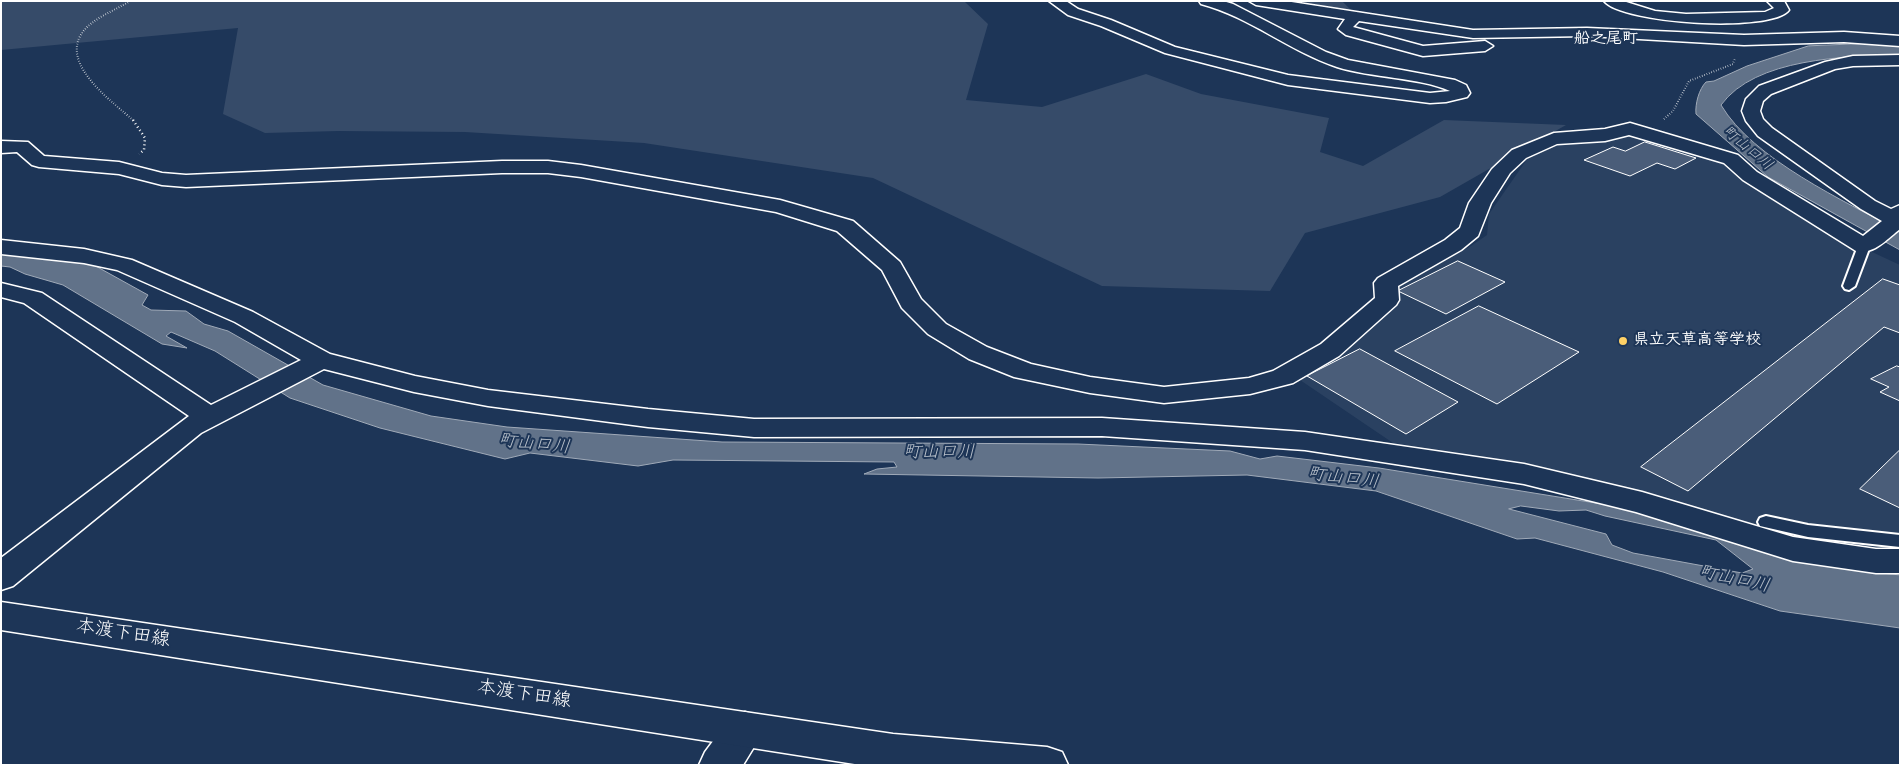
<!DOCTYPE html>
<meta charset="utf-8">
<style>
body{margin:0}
#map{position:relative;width:1901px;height:766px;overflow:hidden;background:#1d3557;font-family:"Architects Daughter",sans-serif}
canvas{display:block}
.frame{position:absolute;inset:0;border:2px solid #fff;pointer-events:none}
</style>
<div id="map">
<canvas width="1901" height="766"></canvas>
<div class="frame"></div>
</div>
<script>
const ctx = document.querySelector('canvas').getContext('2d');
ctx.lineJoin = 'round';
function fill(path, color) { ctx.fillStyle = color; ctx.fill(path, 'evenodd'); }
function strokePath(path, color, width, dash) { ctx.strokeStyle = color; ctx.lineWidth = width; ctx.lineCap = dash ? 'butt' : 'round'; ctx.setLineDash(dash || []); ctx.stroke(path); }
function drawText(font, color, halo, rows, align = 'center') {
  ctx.font = font + ' "Architects Daughter","Klee One",sans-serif'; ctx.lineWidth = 4; ctx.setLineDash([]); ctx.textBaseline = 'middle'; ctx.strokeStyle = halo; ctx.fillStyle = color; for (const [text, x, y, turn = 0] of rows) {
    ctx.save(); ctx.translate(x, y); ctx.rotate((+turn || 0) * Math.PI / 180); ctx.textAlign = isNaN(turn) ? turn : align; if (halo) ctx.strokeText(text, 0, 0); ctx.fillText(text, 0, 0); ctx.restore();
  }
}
fill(new Path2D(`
 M1635,132l93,28 114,78 58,27v284l-85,-8 -86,-21 -56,-21 -152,-37 -128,-19 -93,-63 94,-78 5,-18 72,-38 16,-11 2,-21 41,-59 21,-11z`), '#2a4161');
fill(new Path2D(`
 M1,1h957l7,1 23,22 -22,76 76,7 104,-33 55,20 128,24 -9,34 43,14 81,-46 122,5 -126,72 -135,36 -35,58 -168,-5 -229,-108 -229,-35 -179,-11 -127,-1 -73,2 -42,-19 15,-86 -237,22z
 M1297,1h45l10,10z`), '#364b69');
const water = new Path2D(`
 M1875,43l25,2v10c-54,1 -145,3 -179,50 32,54 123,96 179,126v19l-132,-73 -72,-63c-1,-10 3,-25 10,-32l8,-1 33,-15 61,-20z
 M1,252l91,12 56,31 -6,10 9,5 35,1 18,13 24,7 95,54 108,31 76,11 215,15 356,2 152,7 30,8 17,-3 102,12 266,43 228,61 27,3v53l-120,-17 -117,-39 -128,-34 -18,1 -141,-48 -129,-16 -149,3 -234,-4 13,-5 20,-2 -3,-5 -221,-2 -35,6 -108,-13 -25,6 -125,-31 -90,-30 -75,-47 -44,-19 -5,4 21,12 -25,-4 -99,-59 -38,-11 -15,-7 -9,-1zM1521,506l38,5 27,-1 19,6 111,24 37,29 -11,4 -109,-20 -21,-8 -6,-11 -97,-25z`);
fill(water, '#617289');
strokePath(water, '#a0aab8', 1);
const building = new Path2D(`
 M1645,142l51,16 -21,11 -18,-6 -27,13 -46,-16 29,-13 12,4z
 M1458,261l47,21 -59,32 -48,-23z
 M1883,279l17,6v48l-16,-6 -196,164 -47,-24z
 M1479,306l100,46 -82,52 -102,-53z
 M1360,349l98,53 -52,32 -99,-58z
 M1897,366l3,1v34l-20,-9 9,-5 -18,-8z
 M1900,450v58l-40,-19z`);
fill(building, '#4a5d79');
strokePath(building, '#fff', 1);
const lane = new Path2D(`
 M1864,243l6,3 -15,40 -6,4 -4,-1 -2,-3 15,-40z
 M1766,516l42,9 92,10v12l-92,-10 -48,-11 -2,-4 2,-4z`);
const street = new Path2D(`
 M1049,1h17l12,8 33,11 64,27 113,28 142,18 20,-2c-31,-14 -79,-13 -113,-24 -48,-16 -87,-50 -136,-63l-2,-3h24l10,3 93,48 22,8 107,20 11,5 4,8 -3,4 -21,5 -16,1 -142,-18 -123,-32 -64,-27 -33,-11z
 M1249,1h36l188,29 114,-2 157,7 100,-3 56,4v10l-56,-4 -100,3 -157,-9 -114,2 -114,-17 -6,6 70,19 62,-5 8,5 -8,5 -62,5 -77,-21 -8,-6 7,-10 -89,-14z
 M1604,1h19l32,10 31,3 79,-2 9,-4 -7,-7h17l5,9c-17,23 -166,14 -185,-9z
 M1900,55v10l-47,1 -18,3 -64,25 -8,7 -3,10 3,8 9,9 103,73 16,8 9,-4v24c-13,10 -26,26 -44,22l-113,-71 -19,-17 -95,-28 -24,6 -48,3 -31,14 -16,15 -19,30 -13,33 -17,14 -63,36 1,14 -3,5 -57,51 -46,27 -43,11 -86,9 -74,-10 -76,-16 -45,-18 -41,-25 -26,-26 -20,-38 -45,-39 -61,-19 -195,-35 -33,-4h-46l-316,14 -24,-2 -43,-11 -80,-7 -7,-2 -15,-13 -16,1v-12l27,1 16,14 75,6 43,11 24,2 316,-14h46l33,4 199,35 73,21 47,41 21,37 25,25 41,23 44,17 59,13 74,10 85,-9 24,-7 48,-27 54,-46 -1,-15 4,-5 67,-38 15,-12 9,-25 23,-34 20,-19 42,-17 51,-4 25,-6 108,32 19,17 106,64 19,-15 -21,-12 -103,-73 -12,-15 -4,-10 4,-12 13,-13 66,-24 28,-6z
 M1,240l83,9 48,11 121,52 77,42 85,22 73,14 160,19 106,10 348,-1 203,14 219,32 118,28 151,45 83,12h24v24h-24l-83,-12 -157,-49 -112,-28 -219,-34 -203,-14 -348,1 -106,-10 -160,-21 -74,-14 -90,-23 -123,64 -188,153 -12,4v-32l188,-142 -165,-113 -23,-6v-14l41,10 169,112 90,-45 -66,-38 -118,-52 -33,-7 -83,-9z
 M745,712l14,5 6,12 -22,36h-44l6,-13 26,-35z`);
const primary = new Path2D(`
 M1,602l892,132 154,13 15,5 6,13h-207l-860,-135z`);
strokePath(lane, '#fff', 4);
strokePath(street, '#fff', 3);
strokePath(primary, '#fff', 3);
strokePath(new Path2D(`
 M130,1c-14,9 -39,18 -48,32 -22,32 31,69 52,88
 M1664,119l9,-8 16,-30 44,-17 2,-6`), '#fff', 2, [0.5, 2]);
strokePath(new Path2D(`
 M133,120l12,18 -1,12 -5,4`), '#fff', 2.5, [1, 3]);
fill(lane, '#1d3557');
fill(street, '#1d3557');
fill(primary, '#1d3557');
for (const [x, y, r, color] of [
 [1623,341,5,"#ffd166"]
]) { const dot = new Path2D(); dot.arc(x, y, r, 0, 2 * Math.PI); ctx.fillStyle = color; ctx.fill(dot); strokePath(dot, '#1d3557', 2); }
drawText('italic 15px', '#b8c0ca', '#1d3557', [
 ["町山口川",1747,149,40]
]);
drawText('bold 16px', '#fff', '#1d3557', [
 ["船之尾町",1606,40]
]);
drawText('bold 16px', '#fff', '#1d3557', [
 ["県立天草高等学校",1633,341]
], 'left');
drawText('italic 18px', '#b8c0ca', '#1d3557', [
 ["町山口川",534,445,6],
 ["町山口川",939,453],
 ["町山口川",1343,479,7],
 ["町山口川",1734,580,12]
]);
drawText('19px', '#fff', '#1d3557', [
 ["本渡下田線",123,634,9],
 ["本渡下田線",524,695,9]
]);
</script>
